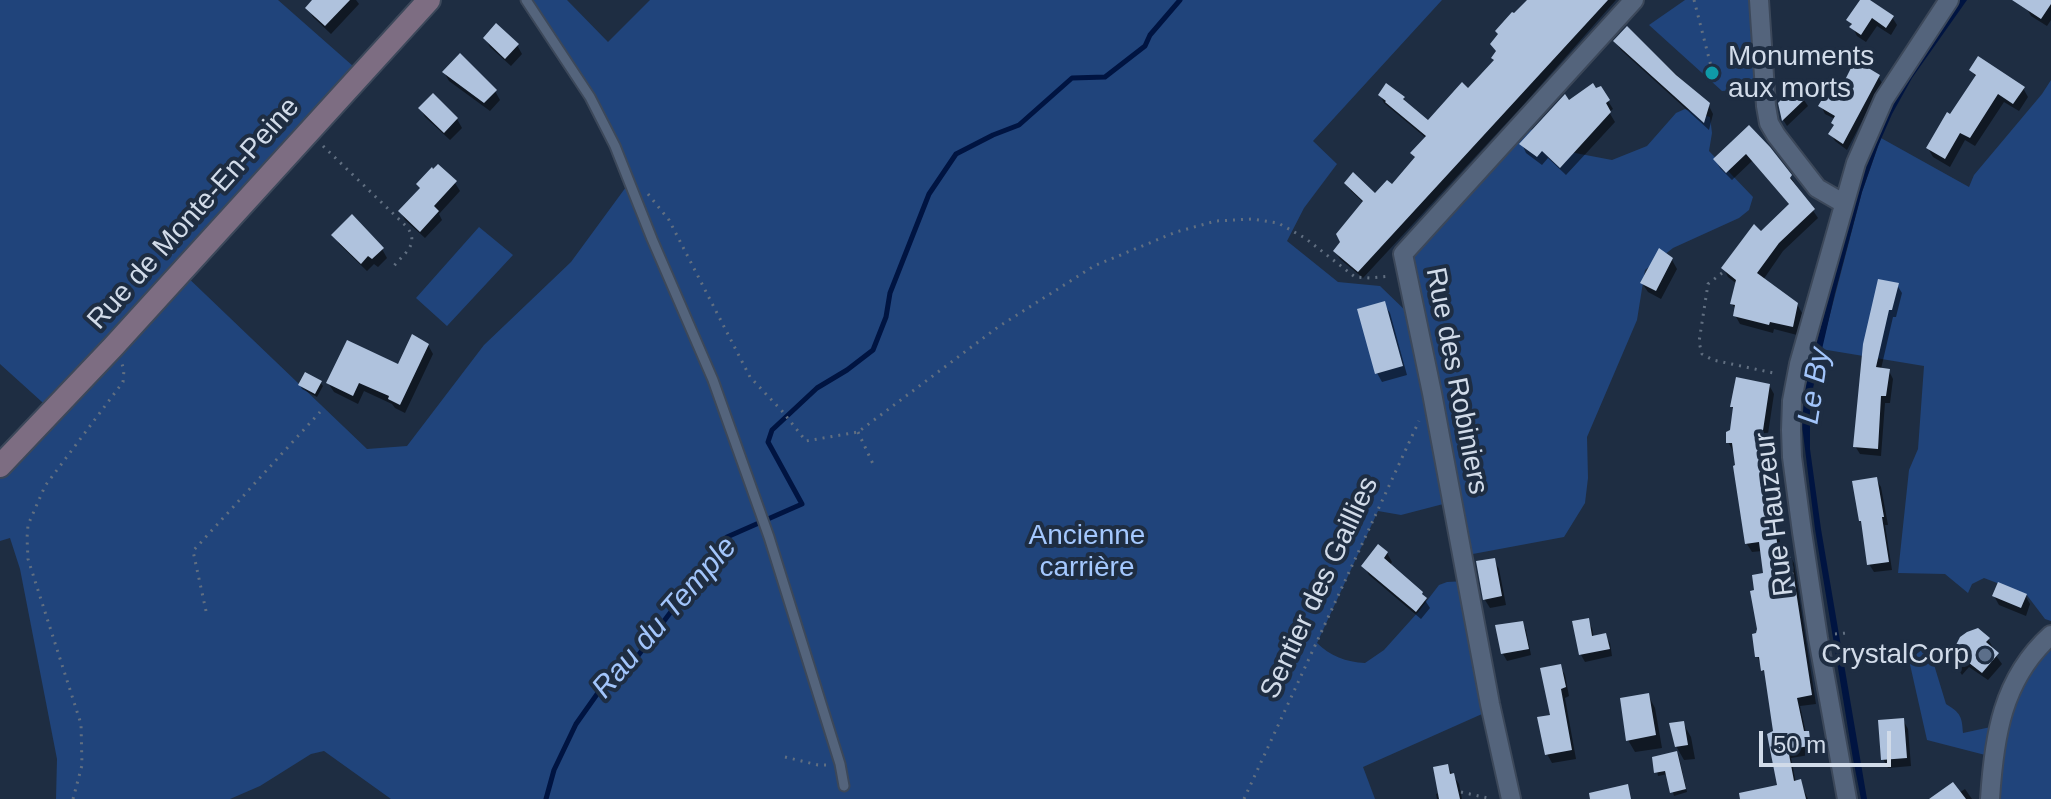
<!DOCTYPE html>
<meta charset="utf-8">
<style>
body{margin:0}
#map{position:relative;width:2051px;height:799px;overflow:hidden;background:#1e2d42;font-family:Helvetica,sans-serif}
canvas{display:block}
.scale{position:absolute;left:1759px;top:731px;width:132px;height:36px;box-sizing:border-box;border:4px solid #d1dbe9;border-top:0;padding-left:10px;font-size:24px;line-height:28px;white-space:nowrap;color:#d1dbe9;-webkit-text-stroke:6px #1e2d42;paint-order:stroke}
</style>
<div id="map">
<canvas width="2051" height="799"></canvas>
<div class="scale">50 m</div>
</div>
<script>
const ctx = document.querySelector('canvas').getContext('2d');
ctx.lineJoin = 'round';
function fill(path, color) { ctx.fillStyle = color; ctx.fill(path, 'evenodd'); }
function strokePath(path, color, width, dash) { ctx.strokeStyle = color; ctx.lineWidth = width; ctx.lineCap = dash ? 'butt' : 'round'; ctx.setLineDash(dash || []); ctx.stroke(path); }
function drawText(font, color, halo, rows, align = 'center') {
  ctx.font = font + ' Helvetica,sans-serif'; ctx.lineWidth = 8; ctx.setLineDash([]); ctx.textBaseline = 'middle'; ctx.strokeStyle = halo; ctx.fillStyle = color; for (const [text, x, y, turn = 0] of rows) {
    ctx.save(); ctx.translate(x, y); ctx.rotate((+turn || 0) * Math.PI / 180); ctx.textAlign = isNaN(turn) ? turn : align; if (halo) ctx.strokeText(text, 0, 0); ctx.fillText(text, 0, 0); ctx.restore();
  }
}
fill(new Path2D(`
 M0,0h278l84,74 -180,198 185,177 40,-3 77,-101 87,-83 55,-75 5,-3 -16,-38 -89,-146h41l41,42 42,-42h792l-129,141 24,23 -33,44 -17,33 51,41 42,4 28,27 -2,4 8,6 -11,-69 120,-132 19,17 28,13 42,8 35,-14 29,-33 9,-4 25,8 2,16 -3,18 44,46 -4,13 -10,8 -66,30 -28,22 -8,50 -50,117 1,41 -3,25 -21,34 -102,19 -11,-54 -50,13 -23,-4 -61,132c13,13 29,19 48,20l19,-13 35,-39 20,-26 8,-3 19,-1 25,129 -128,57 12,32h-984l-67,-48 -13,3 -51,32 -30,13h-174l1,-40 -37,-190 -10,-31 -10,3v-75l52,-55 -52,-47z
 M1685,0h67l2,88 -32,3 -73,-66z
 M2051,80v541l-6,-2 -19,-25 -42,-16 -12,6 -4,9 -23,-19 -47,-1 11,-103 9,-21 6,-83 -103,-17 41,-157 19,-54 88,49 5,-12 68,-81z
 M479,227l34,28 -66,71 -31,-28z
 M2051,635v164h-61l3,-42 -66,-17 -18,-80 19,-15 18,59c15,9 16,13 17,29l37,-8z`), '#20447b');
fill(new Path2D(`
 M1958,0h9l-55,78 -20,36 -14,32 -16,46 -27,101 -25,108v48l11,80 46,270h-6l-8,-40 -38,-230 -13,-104 3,-36 51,-199 26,-73z`), '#001441');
fill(new Path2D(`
 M315,0h41l3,4 -28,30 -18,-17 -5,-9z
 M1530,0h86l-90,102 -163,176 -23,-19 -5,-8 29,-48 -13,-12 -5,-7 29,12 17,-9 24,-28 -4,-6 14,-15 -42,-35 -4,-8 6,-9 18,13 3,6 21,17 40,-32 27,-29z
 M1862,0h4l26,17 5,8 -6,10 -14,-9 -11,16 -9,-6 -8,-16z
 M2030,0h21v20l-4,6 -16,-10 -5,-9z
 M1627,29l81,75 5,10 -4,16 -88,-80 -6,-9z
 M485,38l32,7 5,9 -11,12 -21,-19z
 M1972,70l51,18 5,9 -9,14 -15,-9 -29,44 -10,-6 -15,27 -17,-10 -5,-9 48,-70z
 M444,72l51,19 5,9 -10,11 -41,-30z
 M1878,76l4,7 -35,67 -12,-9 -4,-7 4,-7v-8l-10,-5 -4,-8z
 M1804,100l4,6 -21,20 -5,-8z
 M1608,101l5,8 -4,3 6,10 -49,53 -18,-17 -6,7 -16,-12 -4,-9 47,-41z
 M420,108l37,11 5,9 -12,12 -25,-23z
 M1749,128l41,48 28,42 -35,33 -20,29 34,24 5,9 -5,22 -23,-6 -1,4 -33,-9 -5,-9 1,-5 -4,-6 5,-20 -9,-7 -4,-8 66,-64 -38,-44 -20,19 -12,-12 -5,-9z
 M455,183l5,8 -21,23 3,6 -17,18 -20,-18 -5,-9z
 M334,235l48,14 5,9 -9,9 -4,-3 -7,7 -28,-27z
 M1672,260l5,9 -16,30 -13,-7 -6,-9z
 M1897,285l5,8 -6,24h-3l-12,52 8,2 4,8 -3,24h-5l-4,53 -21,-2 -5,-8 10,-102z
 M1384,304l6,9 17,62 -25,7 -5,-9z
 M428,345l5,9 -28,59 -10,-5 -3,-4 -28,-13 -6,13 -24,-12 -6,-9 70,-16z
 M320,382l3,4 -6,11 -15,-8 -2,-4z
 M1769,385l5,9 -8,53 15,102 3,6 5,-1 5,9 22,141 -16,2 6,27h2l5,9 2,12 -24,4 5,25 4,-1 8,17h-61l32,-13 -3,-54 -9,-54 -10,-22 8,-81 -3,-24 -10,1 -5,-8 -12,-77 2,-1 -2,-15h-2l-5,-9 4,-11 2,-20 -2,-4z
 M1876,479l5,8 7,38h-3l7,45 -18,2 -5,-8z
 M1387,553l5,9 -3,4 32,28 9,14 -9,11 -52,-44 -5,-9z
 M1494,560l5,9 7,36 -16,3 -5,-8z
 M2025,595l5,9 -4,12 -27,-11 -5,-9z
 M1588,621l4,7 2,10 11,-2 5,7 2,13 -27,6 -4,-7z
 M1522,623l4,7 5,25 -24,6 -4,-7z
 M1988,639l5,9 -1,2 10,14 -14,16 -19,-13 -7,8 -5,-8 1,-22z
 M1560,666l5,9 4,21 -4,2 11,61 -24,4 -5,-9z
 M1648,695l7,13 7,40 -27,4 -7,-12z
 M1903,720l5,9 3,37 -23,2 -5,-9z
 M1683,723l8,14 4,22 -11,1 -8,-14z
 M1678,753l9,39 -13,4 -6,-22 -10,2 -3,-17z
 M1447,766l12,18 3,15h-25l-1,-5 4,-1z
 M1965,789l7,10h-37l24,-6z`), '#0007');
strokePath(new Path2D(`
 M546,799l8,-29 22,-46 24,-34 31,-25 96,-128 75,-33 -34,-62 4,-12 45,-42 30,-18 26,-20 13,-33 4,-24 39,-99 27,-40 37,-19 26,-10 53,-47 33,-1 40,-31 5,-11 30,-35`), '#001441', 5);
fill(new Path2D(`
 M312,0h38l-25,26 -20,-18z
 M1527,0h81l-250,272 -25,-21 7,-9 -4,-8 27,-33 -19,-18 9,-11 22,21 12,-13 5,4 23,-27 -5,-4 16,-17 -41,-34 1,-1 -8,-6 8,-12 19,14 -2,2 25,21 34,-38 6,6 26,-28 -3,-2 5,-7 -6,-7 8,-10 -3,-3 17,-19 2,1z
 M1860,0h10l24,16 -8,12 -14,-10 -11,17 -12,-8 3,-3 -6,-4z
 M2012,0h39v4l-10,15z
 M496,23l23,21 -14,15 -22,-21z
 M1627,26l49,49 34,28 -6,20 -91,-82z
 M460,53l37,37 -13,13 -42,-31z
 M1978,56l47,31 -12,17 -15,-10 -28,44 -10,-5 -15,26 -19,-11 21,-36 3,2 26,-39 -7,-5z
 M1855,60l25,15 -37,69 -15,-10 6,-9 -3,-2 4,-7 -17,-10 11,-18 9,6z
 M1593,83l3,5 5,-2 9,14 -4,3 5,9 -51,56 -18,-17 -5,6 -18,-13 46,-50 4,6z
 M1793,87l12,12 -23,22 -4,-18z
 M433,93l25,25 -14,15 -26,-25z
 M1749,125l21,22 22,28 -2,3 25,31 -36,34 -22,30 41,30 -5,24 -23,-5 -1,3 -36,-9 2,-11 -5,-1 6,-24 -15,-12 33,-44 7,7 28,-27 -43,-50 -20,19 -13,-14z
 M438,164l19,17 -23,25 5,5 -19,21 -22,-21 22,-23 -4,-4 16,-17 1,2z
 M352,214l32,34 -12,11 -4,-3 -7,8 -30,-29z
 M1659,248l14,10 -17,33 -16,-8z
 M1878,279l21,4 -7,27h-3l-13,57 14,2 -4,27h-5l-3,53 -25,-2 10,-103z
 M1385,301l18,65 -28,8 -18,-65z
 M412,334l17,10 -29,61 -12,-6 1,-3 -30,-13 -6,13 -27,-13 21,-43 51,24z
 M305,372l17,9 -7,13 -17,-9z
 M1736,377l34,7 -8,53 16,112 4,-1 1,5 7,-1 22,143 -15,3 7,33h5l2,15 -23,3 6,32 7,-2 5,20h-66l-1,-6 38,-8 -10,-51 6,-3 -9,-61 -3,1 -2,-14h-4l-3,-23 4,-1 1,-4 -7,-38 4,-1 -2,-15 11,-2 -4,-31 -14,2 -12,-78 2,-1 -3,-22h-6v-11l4,-2 3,-23h-3z
 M1877,477l7,40h-2l7,45 -22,3 -6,-44h-2l-7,-40z
 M1378,544l10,8 -4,6 39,34 -1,2 5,4 -11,14 -55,-46z
 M1495,558l7,38 -19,4 -7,-39z
 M1998,582l29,12 -6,14 -29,-12z
 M1589,618l3,18 14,-3 4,16 -31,6 -7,-34z
 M1523,621l6,28 -28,5 -6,-29z
 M1978,628l12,10 -4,4 13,11 -17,20 -18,-14 -9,8 1,-22 4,-8 7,-5z
 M1561,664l5,23 -5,2 11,61 -27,5 -8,-38 13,-2 -10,-47z
 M1649,693l7,42 -30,6 -6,-43z
 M1904,718l3,40 -26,2 -3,-40z
 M1684,721l4,24 -13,2 -6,-24z
 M1677,751l9,38 -16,4 -5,-22 -11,2 -2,-16z
 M1448,764l2,10 4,-1 6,26h-21l-6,-32z
 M1953,782l13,17h-37z
 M1628,784l3,15h-41l-1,-6z`), '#afc2dd');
const service = new Path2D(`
 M526,0l64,97 25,49 37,93 61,141 56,157 71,227 4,22`);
const minor = new Path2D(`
 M1759,0l7,106 3,17 7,12 41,53 26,15
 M1511,799l-21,-95 -58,-311 -29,-139 231,-254
 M1847,799l-29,-161 -16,-106 -10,-75 -1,-27 1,-29 7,-37 57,-201 28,-64 65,-99
 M1990,799c4,-62 12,-120 61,-164`);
const secondary = new Path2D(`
 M0,466l113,-119 316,-347`);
strokePath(service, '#3c485a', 13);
strokePath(minor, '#3c485a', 22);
strokePath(secondary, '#3c485a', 26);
strokePath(new Path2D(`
 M1694,0l18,70
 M323,146l84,81c13,18 -3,26 -14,40
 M648,194l21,26 81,157 32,34 24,30 52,-9 140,-105 96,-61 82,-34 40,-11 36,-2 26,4 27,15 50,39 15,1 21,-2
 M1722,273l-14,11 -9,58 3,12 11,6 65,14
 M1447,386l20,-9
 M858,432l15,32
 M206,611l-13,-60 127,-139
 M1835,634l12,-1
 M785,757l33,8h10
 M1461,792l31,7
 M73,799l9,-34 -1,-41 -53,-165 -1,-21 1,-13 17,-39 78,-104 1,-12 -2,-6
 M1244,799l175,-378`), '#616f81', 3, [2, 6]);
strokePath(service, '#54647c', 9);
strokePath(minor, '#54647c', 18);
strokePath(secondary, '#7d6d82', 22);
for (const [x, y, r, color] of [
 [1712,73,8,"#0f9aa8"],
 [1985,655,8,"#5c6f8a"]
]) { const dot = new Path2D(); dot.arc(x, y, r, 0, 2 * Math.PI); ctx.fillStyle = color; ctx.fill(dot); strokePath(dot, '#1e2d42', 3); }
drawText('28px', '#d1dbe9', '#1e2d42', [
 ["Monuments",1728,57],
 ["aux morts",1728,89],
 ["CrystalCorp",1969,655,"right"]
], 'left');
drawText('28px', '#d1dbe9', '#1e2d42', [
 ["Rue de Monte-En-Peine",194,214,-48],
 ["Rue des Robiniers",1456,381,79],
 ["Rue Hauzeur",1775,514,-97],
 ["Sentier des Gaillies",1320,588,-65]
]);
drawText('28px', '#a4c8fe', '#1e2d42', [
 ["Ancienne",1087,536],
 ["carrière",1087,568]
]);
drawText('italic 30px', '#a2c5fb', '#1e2d42', [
 ["Le By",1815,386,-81],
 ["Rau du Temple",665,618,-49]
]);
</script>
